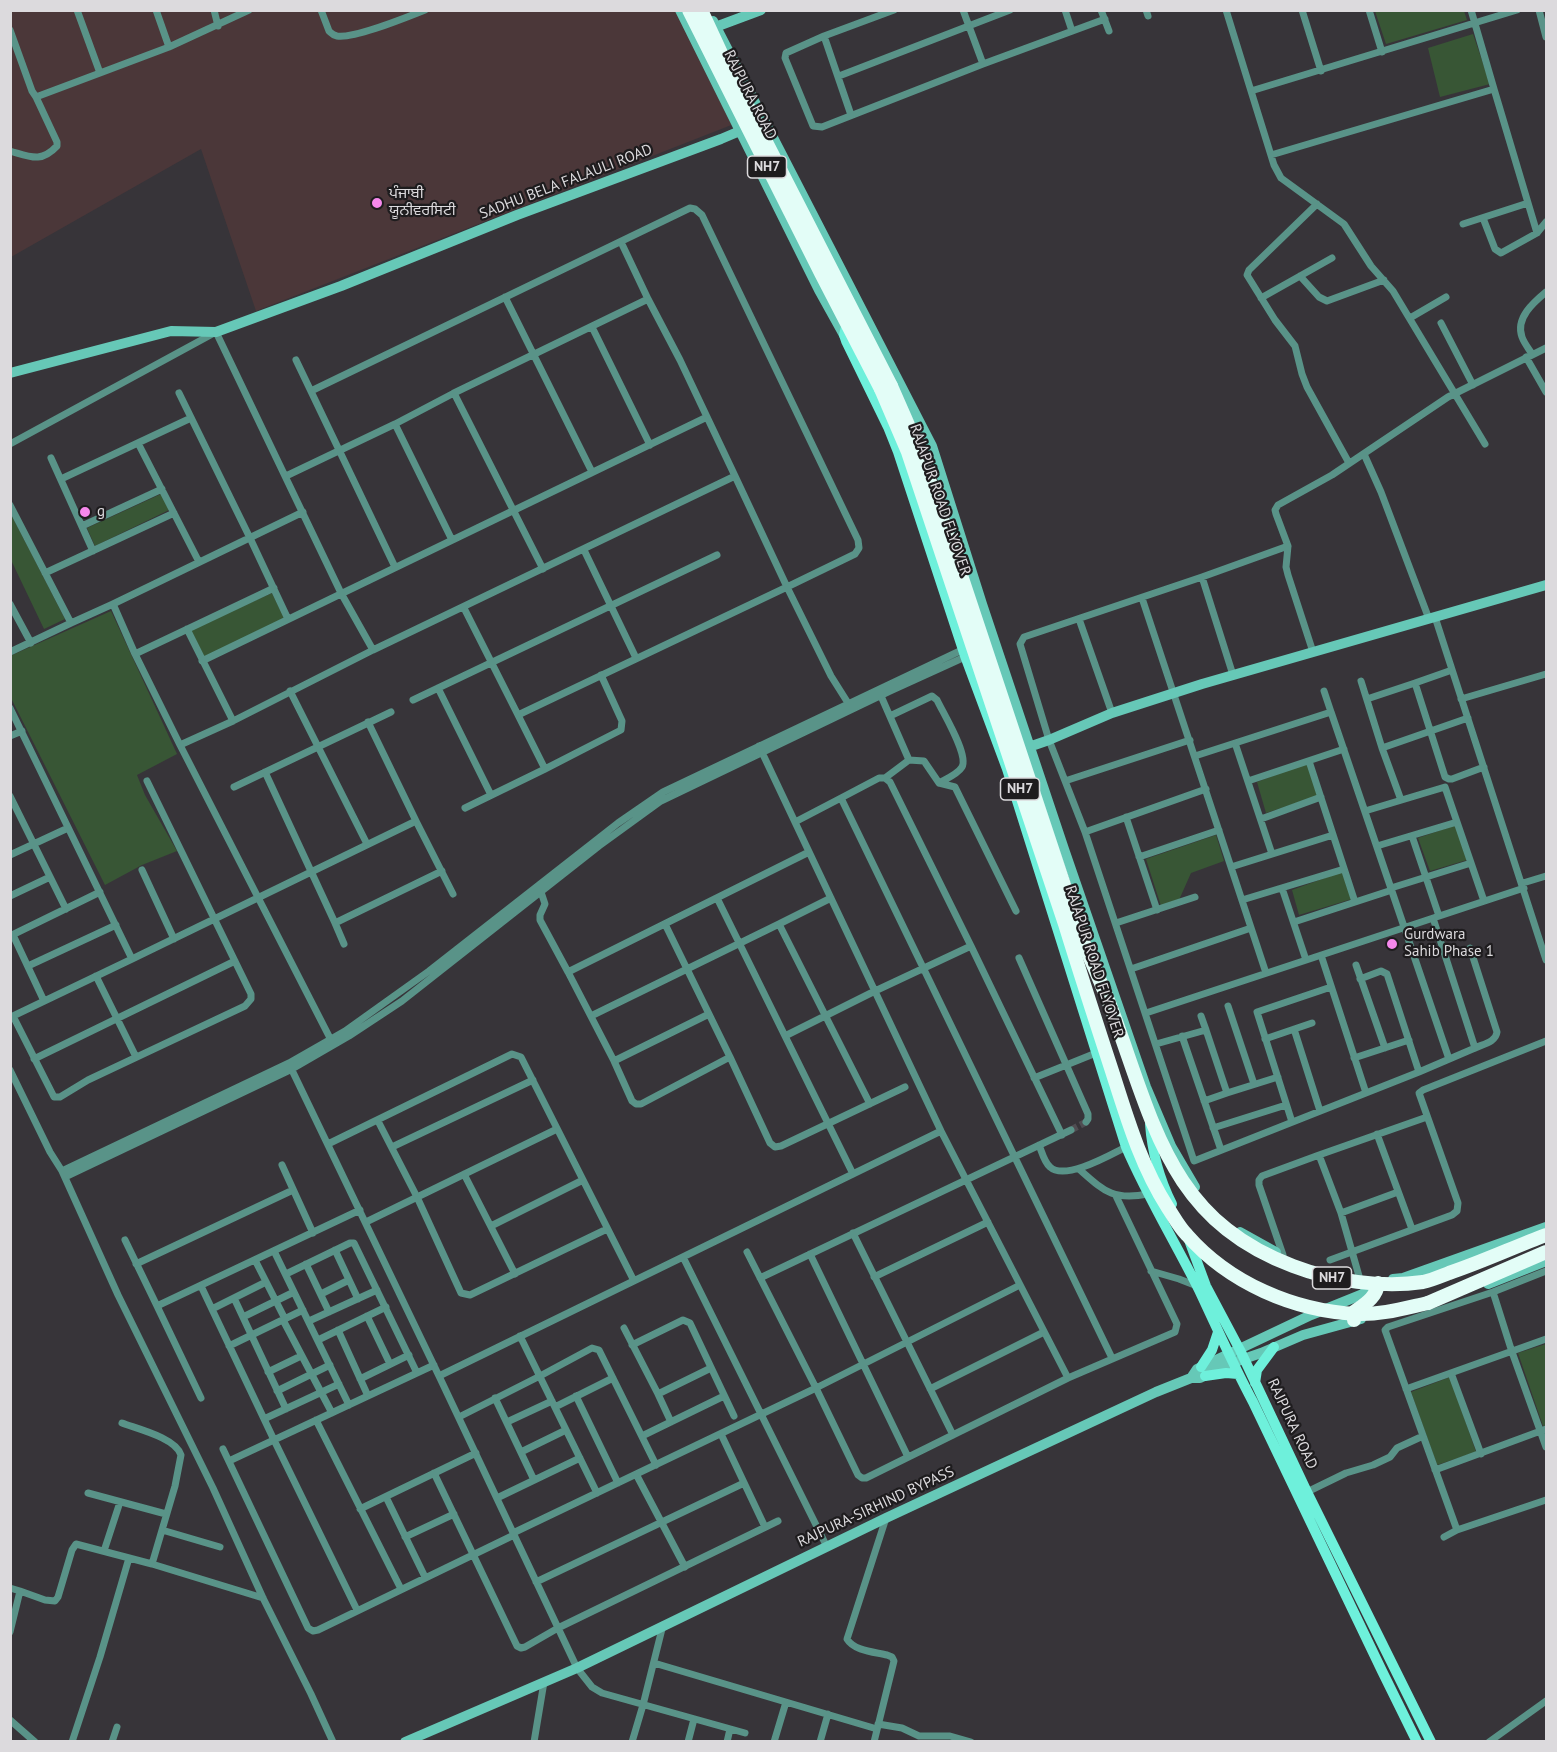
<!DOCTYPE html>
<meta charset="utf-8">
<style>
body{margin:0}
#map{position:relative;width:1557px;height:1752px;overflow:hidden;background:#373439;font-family:"PT Sans",sans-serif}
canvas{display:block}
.frame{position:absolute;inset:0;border:12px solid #dcdadd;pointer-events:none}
</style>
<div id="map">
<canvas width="1557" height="1752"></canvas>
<div class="frame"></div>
</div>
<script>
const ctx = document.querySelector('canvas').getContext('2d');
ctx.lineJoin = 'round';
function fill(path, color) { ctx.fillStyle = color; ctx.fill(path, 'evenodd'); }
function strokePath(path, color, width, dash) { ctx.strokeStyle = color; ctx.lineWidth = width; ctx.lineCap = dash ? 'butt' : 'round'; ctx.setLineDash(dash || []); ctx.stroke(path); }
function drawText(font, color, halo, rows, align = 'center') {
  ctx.font = font + ' "PT Sans","Noto Sans Gurmukhi",sans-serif'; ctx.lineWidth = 4.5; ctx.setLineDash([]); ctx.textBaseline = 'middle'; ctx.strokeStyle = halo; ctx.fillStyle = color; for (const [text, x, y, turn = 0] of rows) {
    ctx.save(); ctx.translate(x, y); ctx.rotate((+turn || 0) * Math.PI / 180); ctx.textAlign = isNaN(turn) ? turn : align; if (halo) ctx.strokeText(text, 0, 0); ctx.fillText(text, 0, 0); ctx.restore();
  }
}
fill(new Path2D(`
 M11,11h667l56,113 -478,187 -55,-162 -190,108z`), '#4b3739');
fill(new Path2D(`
 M1375,11h89l3,9 -81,24z
 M1473,34l17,50 -50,13 -12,-49z
 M161,494l8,16 -74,36 -8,-18z
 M10,512l55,107 -21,10 -33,-69z
 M272,593l12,25 -81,40 -13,-28z
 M111,611l66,143 -40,21 8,20 32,56 -35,14 -37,20 -94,-187 -1,-42z
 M1307,763l11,33 -52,17 -9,-31z
 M1456,825l11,35 -37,11 -12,-33z
 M1216,835l8,26 -33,12 -12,27 -18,6 -15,-47z
 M1344,871l8,28 -53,16 -7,-25z
 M1546,1344v81l-3,1 -25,-73z
 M1450,1377l26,75 -39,13 -26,-73z`), '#385635');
strokePath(new Path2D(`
 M1071,1130l15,-8`), '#504d52', 7, [7, 3.5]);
strokePath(new Path2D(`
 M77,10l23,63 69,-26 80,-37
 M156,10l13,37
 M214,10l4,16
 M321,10l8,21c3,3 3,4 8,5 17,3 70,-19 88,-26
 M894,10l-70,26 -38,17 -1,5 28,68 9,1 161,-63 122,-45
 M963,10l20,54
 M1065,10l7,21
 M1101,10l8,21
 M1146,10l2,6
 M1226,10l25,81 266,-81
 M1302,10l19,61
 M1369,10l13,42
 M1539,10l7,27
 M10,30l22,61 4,6
 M824,36l27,79
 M839,76l171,-66
 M1494,89l43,144
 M1251,91l23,74 7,13 63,46 27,42 22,25 92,153
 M10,151c21,6 31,12 47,-5v-4l-21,-45 64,-24
 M1271,155l223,-66 -23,-79
 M1317,204l-68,66 -2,5 28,45 20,26 7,28 5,13 42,76
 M1483,218l12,31 6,4 36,-20 9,-11
 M1463,224l65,-21
 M621,242l27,57
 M1300,276l19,21 8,4 57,-21
 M505,297l87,175
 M1261,298l71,-40
 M1410,318l36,-21
 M1441,323l32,62
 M592,327l58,118
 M1532,354c-3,-5 -8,-11 -10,-17 -7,-19 12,-35 24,-45
 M1526,357l20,35
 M296,360l99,207
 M311,391l379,-183 5,1 7,6 156,325 1,8 -4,6 -68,33 44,89 17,27
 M179,393l71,145 38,81
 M454,393l194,-94 32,61 55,116
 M395,424l57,116
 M138,443l61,119
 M10,444l206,-112 125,261 32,57 -140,71 -53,24 -45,-91 -22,-50 -42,19
 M1364,454l17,38 48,127
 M51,458l42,93
 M286,476l109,-52 59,-31 89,176
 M61,479l130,-61
 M10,505l61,118 -61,29
 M82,526l80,-37
 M1288,546l-86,31 -178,60 -4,7 29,96 36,92 109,329 225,-89 56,-24 -42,-130
 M584,550l52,108
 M45,573l129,-60
 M1202,577l31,98
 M1142,598l124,375
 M10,604l21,39
 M113,604l190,-92
 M1435,617l111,343
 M1079,619l33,94
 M187,629l46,92
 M373,650l362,-174 52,111 -269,128 -54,-107
 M1313,652l-25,-77 -2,-8 2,-21 -12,-32 -1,-4 3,-5 54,-30 116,-78 98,-49
 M135,654l139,-66
 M202,661l505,-244
 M1452,670l-37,13 30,94 4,2h3l32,-12
 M1361,681l21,67
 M438,688l53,107
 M290,691l77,153
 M1324,691l7,21
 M881,696l28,64 15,1 15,22 16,4 61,124
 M1367,699l48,-16
 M1461,699l85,-25
 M413,700l304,-145
 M10,708l122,251 -119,57 41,81h6l28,-17 157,-74 6,-7v-5l-104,-213
 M518,715l27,54
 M890,716l42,-20 5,4c6,13 32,55 25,67 -4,7 -16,12 -23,16
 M368,722l48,99
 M10,736l12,-5
 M1235,743l37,111
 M180,745l152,297
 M1195,756l136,-44 118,347
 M1309,761l46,141
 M265,772l70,151 107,-52
 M885,778l24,-18
 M1065,781l125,-41
 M1248,781l96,-32
 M234,787l157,-75
 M10,796l56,113
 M841,798l38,-20h6l5,4 81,164
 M1401,800l-19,-52 86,-30
 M465,808l80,-39 76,-39 1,-9 -21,-46
 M1365,811l80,-24 39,114
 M1126,817l31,93
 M1261,819l60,-22
 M795,822l46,-24 271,560
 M1085,832l121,-43
 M1412,836l27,80
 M1377,846l80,-24
 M809,852l-241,120 46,89 18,40 4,3h5l89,-47 40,86 5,4 6,-1 124,-59
 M10,855l58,-27
 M1139,857l80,-27
 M1231,867l102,-32
 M142,870l32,69
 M1523,883l23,-7
 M1282,888l24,72
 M1391,888l80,-25
 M541,892l4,12 -5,11v5l28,52
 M10,896l40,-19
 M717,898l136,276
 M1242,900l102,-31
 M1294,922l98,-32
 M335,923l9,21
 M1116,923l79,-26
 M665,924l65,133
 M779,924l52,-26
 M13,935l31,66
 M10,936l90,-44
 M1470,948l27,84c-1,10 -14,12 -22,16
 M1321,955l45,138
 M1019,958l69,156v5l-2,3
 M132,959l284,-138 37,73
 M1356,965l29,83
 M28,966l88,-41
 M1131,969l120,-41
 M96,976l40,81
 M1360,979l21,-8 6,3 32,98
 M1228,1006l26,78
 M1146,1013l378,-125
 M591,1016l188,-92 91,180
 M1201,1016l5,14
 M1294,1029l26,82
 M785,1036l90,-45 96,-45 91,189
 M1182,1036l39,114
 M1265,1039l47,-16
 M1156,1044l50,-14 21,63 51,-16
 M1354,1058l55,-18
 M34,1059l201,-98
 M614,1061l95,-47
 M290,1066l149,310 138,292 15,19 10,6 143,40
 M10,1070l40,82 12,19 56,124 95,193 50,110 48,96 22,48
 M1034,1078l62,-25
 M1204,1101l23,-8
 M378,1121l39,76 44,96 9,2 137,-66
 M1292,1122l-35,-110 74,-25
 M1213,1128l73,-23
 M1377,1134l35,95
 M328,1144l184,-90 9,3 113,224
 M1039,1145c3,7 5,17 11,22 15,14 60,-12 76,-20
 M392,1147l141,-67
 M282,1165l31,68
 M1079,1169c25,22 34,32 69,25
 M62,1171l227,-108 56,-32 84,-60 189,-148 45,-31 301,-143
 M464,1174l51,100
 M65,1177l227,-108 57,-33 53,-35 197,-155 62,-45 229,-110 77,-35
 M1341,1213l57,-21
 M366,1222l191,-93
 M491,1226l92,-46
 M853,1233l100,202
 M125,1240l32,66
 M335,1250l23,49
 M274,1251l75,154
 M747,1252l69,136 204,-103
 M810,1254l98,203
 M1283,1255l-24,-70v-5l3,-4 57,-21
 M683,1257l144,290
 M255,1260l30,59
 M1330,1260l122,-45 5,-4 1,-8 -39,-110 4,-3 123,-49
 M136,1264l157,-74
 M306,1264l23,48
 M1151,1271l28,8 18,7
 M286,1274l64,-31h4l63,130
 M1359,1276l-18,-63 -22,-58 108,-38
 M874,1277l114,-55
 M760,1278l311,-148
 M201,1286l73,154 83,170
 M1493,1292l19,60 34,95
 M321,1294l28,-14
 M234,1298l52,111
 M212,1309l54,-27
 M367,1316l23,48
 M243,1317l51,-25
 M283,1320l49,93
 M309,1321l68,-31
 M624,1328l34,66
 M338,1330l30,66
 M520,1336l77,157
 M318,1340l68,-33
 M632,1345l51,-25 7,3 44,93
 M229,1346l74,-36
 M268,1372l33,-16
 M1451,1373l30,81
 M439,1376l502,-245
 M1068,1378l107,-46 2,-8 -61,-128
 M360,1379l49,-24
 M930,1389l114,-57
 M1406,1389l140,-50
 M277,1391l53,-26
 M576,1396l42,87
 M201,1398l-44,-92 203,-96
 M495,1398l39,82
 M555,1407l58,-29
 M459,1417l81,-41 52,-28 7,2 57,115
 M264,1419l75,-35
 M316,1420l85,169
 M507,1422l45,-21
 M671,1422l-13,-28 53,-26
 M122,1423c16,6 54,15 59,32l-6,31 -23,78
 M721,1434l44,93
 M642,1436l82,-40
 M223,1449l85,179 5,3 5,-1 196,-95
 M521,1452l45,-22
 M229,1461l205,-96
 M1435,1470l111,-41
 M434,1473l83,173 4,2 4,-1 33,-19 220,-107
 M636,1474l49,93
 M1307,1492l39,-19 27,-8 17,-8 7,-9 26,-12
 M88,1493l78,21
 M386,1497l39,80
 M497,1498l83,-40
 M360,1509l116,-56
 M162,1530l58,17
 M1457,1530l-72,-200 3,-3 105,-35 53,-21
 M513,1533l303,-145 42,87 4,3h4l202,-100 -127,-247 -182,-385
 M405,1537l49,-23
 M1444,1537l13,-7 89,-30
 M104,1551l16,-49
 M536,1582l208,-99
 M10,1588l10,3 -10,41
 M20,1591l25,9 10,1 3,-4 14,-47 4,-6 76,20 111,34
 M654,1663l223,66
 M10,1720l25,22
 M878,1724l24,4 17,8h31l21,6
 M72,1742l28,-85 29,-99
 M112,1742l5,-15
 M534,1742l10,-60
 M632,1742l11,-37 20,-80
 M688,1742l6,-23
 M727,1742l3,-13
 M774,1742l12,-40
 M820,1742l8,-28
 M874,1742l20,-81 -2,-4 -5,-2c-12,-3 -33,-4 -40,-16l39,-121
 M1489,1742l57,-41`), '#599388', 7);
strokePath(new Path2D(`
 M680,10l139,280 25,45
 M713,21l219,425 50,158 82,245 82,238 25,59 24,41
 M710,29l51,-19
 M10,373l161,-42 45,1 125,-46 176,-71 204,-76 33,-14
 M1023,749l26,-9 63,-27 90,-29 344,-99
 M1240,1232l36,20
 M1393,1279l10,-1 143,-51
 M1488,1284l58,-23
 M1191,1378l6,-9 114,-54 52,-21 9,-11
 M405,1742l172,-74 309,-150 270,-126 35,-14h9l32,-15 29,-10 42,-18 58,-16`), '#66c8b7', 10);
strokePath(new Path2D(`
 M847,323l-3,12 2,6 42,86 10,25 67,204 42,113 119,378c21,49 49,95 73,143 18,38 34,75 54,112l129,269 35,71
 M1150,1124c2,28 9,54 22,80
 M1189,1240l17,46 34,64 67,142 124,250
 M1201,1367l11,-17 6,-18
 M1205,1376l21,-3 12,1
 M1255,1383l2,-13 17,-23`), '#6ef0db', 10);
strokePath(new Path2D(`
 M689,10l132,263 60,116
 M701,10l25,54 165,322
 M1082,939c12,29 26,58 36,88 38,107 58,195 175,239 39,15 89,22 130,16 9,-2 18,-6 26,-9 33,-11 65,-26 97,-38
 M1428,1303l118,-51
 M1354,1320v-8c11,-8 23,-15 24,-29`), '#e3fdf7', 14);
strokePath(new Path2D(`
 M891,386l29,66 162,487
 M881,389l27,63c52,157 106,314 157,472 15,49 31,98 47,147 15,47 29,95 56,137 6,9 11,19 19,27 42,48 107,76 170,79 24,1 48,-6 71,-11`), '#e3fdf7', 14);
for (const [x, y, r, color] of [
 [377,203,6,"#f688ec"],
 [85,512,6,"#f688ec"],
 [1392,944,6,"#f688ec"]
]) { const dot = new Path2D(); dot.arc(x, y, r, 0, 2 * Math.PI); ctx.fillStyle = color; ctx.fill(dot); strokePath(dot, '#1e1c1e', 2); }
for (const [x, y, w] of [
 [767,167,39],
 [1020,789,39],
 [1332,1278,39]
]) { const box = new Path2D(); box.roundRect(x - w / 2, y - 11, w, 22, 4.5); ctx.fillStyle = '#1e1c1e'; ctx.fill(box); strokePath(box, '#dcdadd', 1.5); }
drawText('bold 14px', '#dcdadd', null, [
 ["NH7",767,167],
 ["NH7",1020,789],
 ["NH7",1332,1278]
]);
drawText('15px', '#dcdadd', '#1e1c1e', [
 ["RAJPURA ROAD",750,95,63],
 ["SADHU BELA FALAULI ROAD",566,182,-21],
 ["RAJAPUR ROAD FLYOVER",940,500,71],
 ["RAJAPUR ROAD FLYOVER",1094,962,72],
 ["RAJPURA ROAD",1292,1424,65],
 ["RAJPURA-SIRHIND BYPASS",876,1507,-25]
]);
drawText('15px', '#dcdadd', '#1e1c1e', [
 ["ਪੰਜਾਬੀ",389,194],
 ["ਯੂਨੀਵਰਸਿਟੀ",389,211],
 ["g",97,512],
 ["Gurdwara",1404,935],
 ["Sahib Phase 1",1404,952]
], 'left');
</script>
